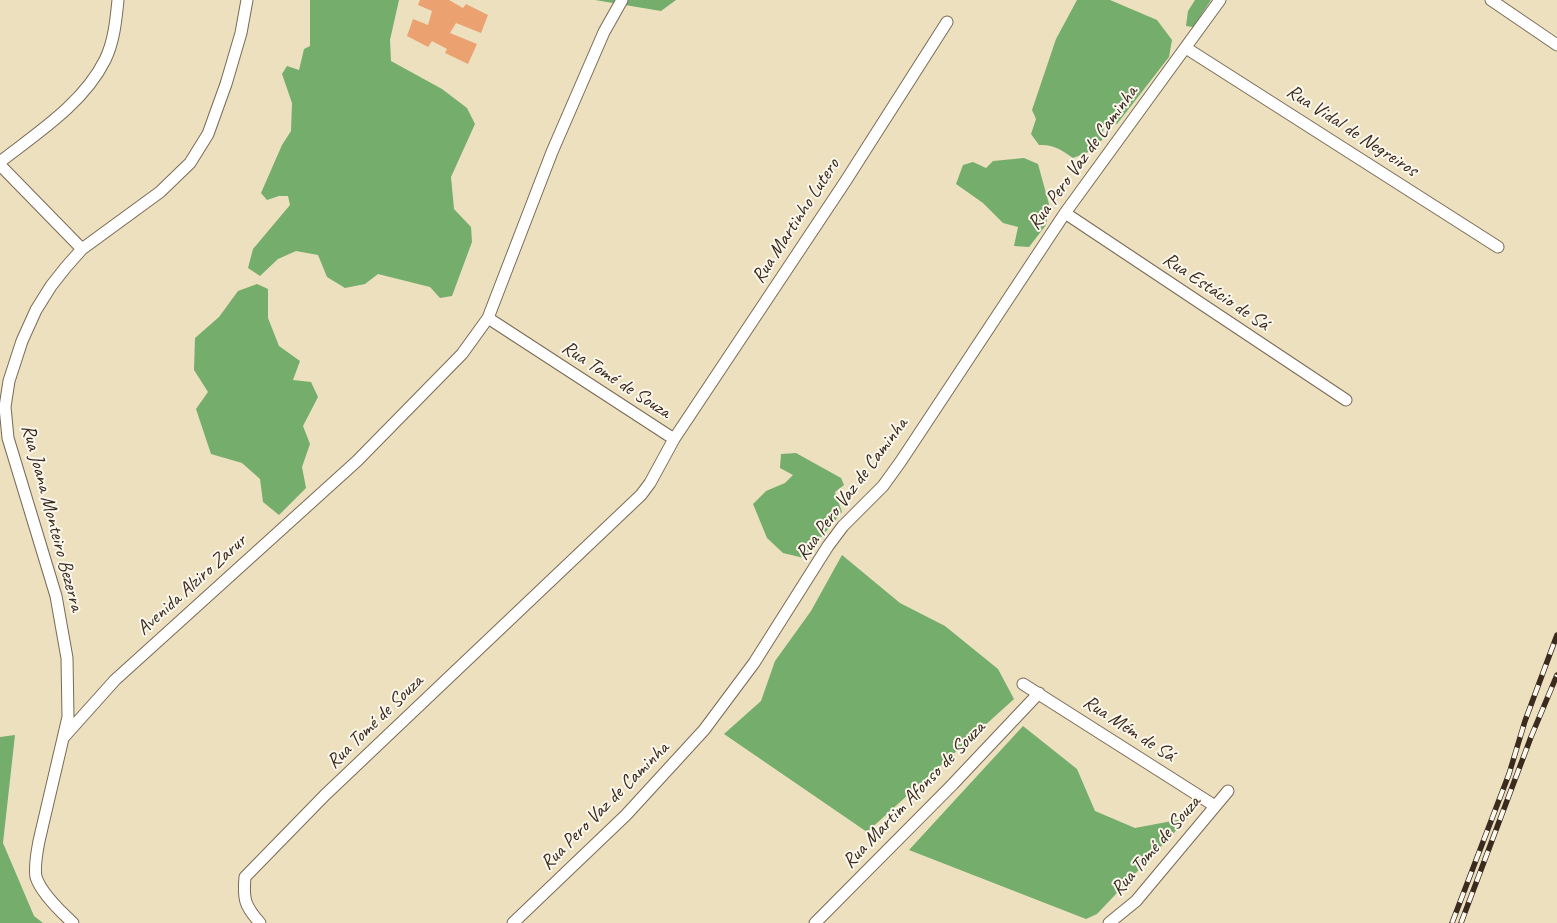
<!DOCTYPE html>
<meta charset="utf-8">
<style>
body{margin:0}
canvas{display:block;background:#ede0bf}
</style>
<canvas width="1557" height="923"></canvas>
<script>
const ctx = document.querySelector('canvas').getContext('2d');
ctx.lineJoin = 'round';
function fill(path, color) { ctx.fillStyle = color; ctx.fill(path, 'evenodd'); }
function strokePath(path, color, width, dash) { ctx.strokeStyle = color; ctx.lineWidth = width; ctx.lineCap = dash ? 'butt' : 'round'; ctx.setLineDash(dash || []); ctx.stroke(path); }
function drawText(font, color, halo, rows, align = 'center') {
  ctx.font = font + ' Caveat,sans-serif'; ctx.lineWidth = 4; ctx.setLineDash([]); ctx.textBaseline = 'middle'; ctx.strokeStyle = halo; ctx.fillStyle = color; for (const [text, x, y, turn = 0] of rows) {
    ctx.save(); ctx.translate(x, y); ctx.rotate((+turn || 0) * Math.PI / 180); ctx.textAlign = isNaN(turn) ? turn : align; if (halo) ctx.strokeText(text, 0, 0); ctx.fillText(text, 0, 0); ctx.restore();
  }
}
fill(new Path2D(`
 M310,0h89l-9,40 1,21 51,28 25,19 8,16 -24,53 3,32 17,18 1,15 -20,54 -12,2 -10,-11 -52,-13 -13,10 -20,4 -18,-11 -9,-22 -22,-4 -18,8 -18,17 -12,-8 5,-19 37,-44 -2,-9h-9l-12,4 -6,-7 21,-48 9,-14 1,-28 -10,-29 5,-8 12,4 5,-21 6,-3z
 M595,0h81l-15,11z
 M1077,0h33l47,20 15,20 -3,17 -52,67 -13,2 -2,14 -11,11 -18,7c-11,-8 -20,-14 -34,-13l-8,-11 5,-15 -4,-9 24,-71z
 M1195,0h16l-18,27 -7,-1 2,-15z
 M1024,158l14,6 11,40 -3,21 -17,22 -15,-1 4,-19 -15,-4 -20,-20 -27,-19 7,-19 10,-3 13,6 7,-7z
 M257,284l11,5v29l11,28 21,15 -7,19 18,2 7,15 -15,29 7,18 -8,23 4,21 -27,27 -16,-13 -3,-23 -18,-16 -31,-9 -15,-45 12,-17 -14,-22 1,-32 24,-21 19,-26z
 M796,453l45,25 3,7 -9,7 7,20 -38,46 -21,-5 -16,-15 -14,-34 13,-13 19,-8 8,-8 -13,-7 1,-14z
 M842,555l58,48 45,23 53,43 16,30 -147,133 -143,-98 37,-33 14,-40 36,-50z
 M1023,726l54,43 18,42 40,17 53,-10 -91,96 -11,5 -177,-69z
 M15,735l-12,108 31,73 9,7h-43v-186z`), '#74ad6c');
fill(new Path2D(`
 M420,0h29l14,8 3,-4 22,11 -7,18 -25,-10 -6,10 27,11 -9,20 -23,-11 2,-4 -15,-8 -4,6 -21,-11 6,-17 15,6 4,-14 -14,-6z`), '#eca171');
const street = new Path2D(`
 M1491,0l66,45
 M1186,48l312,199
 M0,162c37,-29 83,-58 105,-102 9,-18 11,-40 13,-60
 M0,165l82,84
 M1065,213l281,187
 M488,318l186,121
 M1023,684l192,122
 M63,738l52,-58 242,-219 105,-107 26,-36 64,-166 52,-120 18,-32
 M73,923c-12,-11 -32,-30 -37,-46 -2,-11 1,-25 3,-36l29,-124 -1,-59 -11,-62 -48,-158 -3,-31 4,-26 13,-40 14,-31 15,-24 15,-19 16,-18 78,-57 30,-29 18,-29 18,-50 15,-51 6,-33
 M260,923c-15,-17 -17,-23 -15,-46l80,-82 316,-300 9,-12 24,-44 171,-257 102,-160
 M513,923l113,-108 78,-85 50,-67 74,-117 15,-20 40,-40 18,-25 164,-248 155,-213
 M815,923l138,-139 86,-91
 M1109,923l27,-22 92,-110`);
strokePath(street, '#796a56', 13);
strokePath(street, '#fff', 11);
const rail = new Path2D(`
 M1452,923l57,-149 16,-53 32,-86
 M1461,923l70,-186 26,-62`);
strokePath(rail, '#3b2a1e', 5.5);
strokePath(rail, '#fbf7ec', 4, [11]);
drawText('20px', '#3b2a1e', '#fbf7ec', [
 ["Rua Vidal de Negreiros",1352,131,33],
 ["Rua Pero Vaz de Caminha",1083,158,-54],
 ["Rua Martinho Lutero",796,221,-57],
 ["Rua Estácio de Sá",1216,292,34],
 ["Rua Tomé de Souza",616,380,33],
 ["Rua Pero Vaz de Caminha",852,489,-53],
 ["Rua Joana Monteiro Bezerra",52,518,75],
 ["Avenida Alziro Zarur",192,585,-42],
 ["Rua Tomé de Souza",375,722,-44],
 ["Rua Mém de Sá",1129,729,33],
 ["Rua Martim Afonso de Souza",914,795,-46],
 ["Rua Pero Vaz de Caminha",605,806,-45],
 ["Rua Tomé de Souza",1156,846,-49]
]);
</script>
